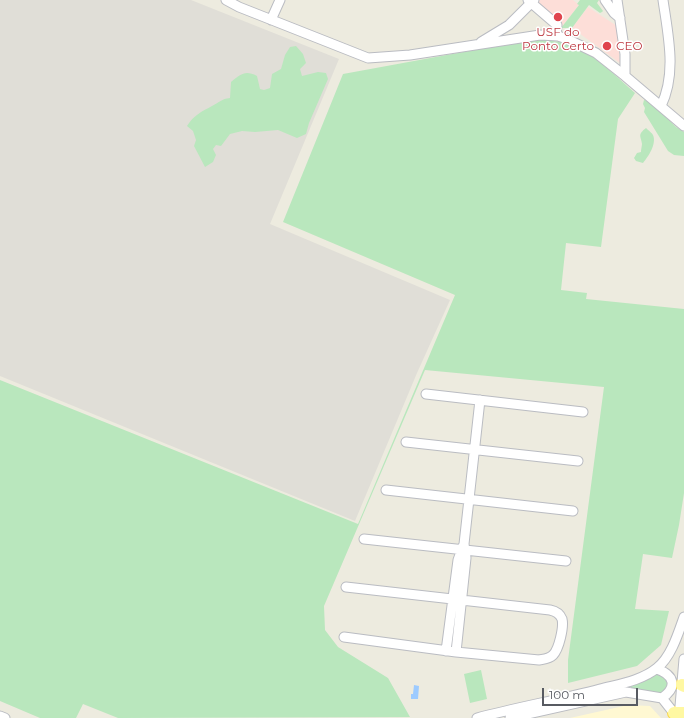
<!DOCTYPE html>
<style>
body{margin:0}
#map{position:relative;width:684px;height:718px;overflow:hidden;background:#edebdf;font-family:Montserrat,sans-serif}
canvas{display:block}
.scale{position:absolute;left:542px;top:688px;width:96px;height:18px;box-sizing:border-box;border:2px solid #585b62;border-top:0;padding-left:5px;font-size:12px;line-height:14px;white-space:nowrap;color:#585b62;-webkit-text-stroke:3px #fff;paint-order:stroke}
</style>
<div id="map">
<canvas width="684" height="718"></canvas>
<div class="scale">100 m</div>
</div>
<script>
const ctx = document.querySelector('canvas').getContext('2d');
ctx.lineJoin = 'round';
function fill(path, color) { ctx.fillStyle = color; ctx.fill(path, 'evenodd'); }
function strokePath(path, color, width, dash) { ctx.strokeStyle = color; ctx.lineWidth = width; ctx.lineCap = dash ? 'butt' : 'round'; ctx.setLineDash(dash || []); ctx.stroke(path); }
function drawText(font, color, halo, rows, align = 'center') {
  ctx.font = font + ' Montserrat,sans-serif'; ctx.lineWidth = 3; ctx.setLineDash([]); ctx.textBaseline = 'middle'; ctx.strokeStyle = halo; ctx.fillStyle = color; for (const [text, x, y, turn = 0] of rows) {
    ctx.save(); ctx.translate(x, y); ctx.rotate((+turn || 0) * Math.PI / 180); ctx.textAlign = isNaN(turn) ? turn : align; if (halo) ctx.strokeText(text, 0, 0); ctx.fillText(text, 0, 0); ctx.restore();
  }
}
fill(new Path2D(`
 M628,705l22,1 11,12h-91z`), '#fff8d2');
fill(new Path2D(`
 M0,0h191l148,59 -69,165 180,76 -33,73 -62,148 -355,-145z`), '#e0ded7');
fill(new Path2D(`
 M540,0h33l6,5 -18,23 -26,-21z
 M588,7l29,19 3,37 -48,-35z`), '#fdded8');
fill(new Path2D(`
 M580,0h19l-2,3 6,8 -1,1 -2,1 -11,-8 -17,23h-11l18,-23 -2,-1z
 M534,39c11,1 22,2 32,4 23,6 51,34 69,50l-17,26 -17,128 -35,-4 -5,47 26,3 -1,6 98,10v184l-5,32 -7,33 -29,-4 -8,55 34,2 -8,34 -24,21 -69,17v-23l36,-273 -179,-17 -101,236 1,24 13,17 50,31 22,39 -292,1 -35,-14 -7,14h-36l-40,-17v-321l358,144 97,-229 -172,-73 60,-148z
 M296,46l7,8 3,9 -6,6 2,7 16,-4 8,1 2,6 -19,44 -3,11 -9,4 -19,-8 -23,2 -13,-1 -12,3 -9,12 -5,-1 -3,4 3,6 -3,7 -8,5 -11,-21 2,-6 -3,-9 -6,-5c7,-11 14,-14 25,-20 8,-4 9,-7 18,-8l1,-16c10,-8 14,-12 26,-6l3,13 4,1 6,-2 2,-14 9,-5 4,-14 5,-8z
 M644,100l6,1 26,26 8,5v24l-10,-1 -6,-4 -24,-39 1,-4 -2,-4z
 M646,128c2,2 6,5 7,7 4,9 -5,22 -10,28l-7,-2 -2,-3 3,-5 4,-1c0,-2 1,-7 1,-8 -1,-8 -5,-9 4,-16z
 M481,670l6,29 -17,4 -6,-29z
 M660,673l6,3 3,11 -9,8 -29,-6v-3l24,-12z`), '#b9e7bd');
fill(new Path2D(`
 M414,685l5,1 -1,13h-7v-5h2z`), '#9dcbff');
const minor = new Path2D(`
 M226,0l13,7 129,51 42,-3 130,-20 18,1 9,3 29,14 29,23 59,50
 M528,0l29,25 -1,11
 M605,0l9,13 6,5
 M617,0l8,54v22
 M271,20l9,-20
 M481,42l28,-17 25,-25
 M661,106c16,-33 7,-71 2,-106
 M426,394l157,18
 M406,442l172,19
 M386,490l187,21
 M364,539l202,22
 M344,637l112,15 83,8c5,-1 10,-1 14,-5 6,-6 11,-28 9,-36 -2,-5 -7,-8 -12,-9l-204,-23
 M446,651l12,-91 5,-14
 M456,652l10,-94 -2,-14 16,-144
 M657,669c17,6 21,18 5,29
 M662,698l15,19
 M0,716l5,2
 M477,718c41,-11 82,-18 123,-29 19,-5 41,-8 57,-21 14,-11 21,-34 27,-51
 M510,718l116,-26 36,6
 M679,718l5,-59`);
const major = new Path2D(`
 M682,685l2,1
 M674,713h10`);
strokePath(minor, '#babcc2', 11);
strokePath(major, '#fcda48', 14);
strokePath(minor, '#fff', 9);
strokePath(major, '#fff8a2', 12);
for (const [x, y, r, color] of [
 [558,17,5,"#e0444e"],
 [607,46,5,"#e0444e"]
]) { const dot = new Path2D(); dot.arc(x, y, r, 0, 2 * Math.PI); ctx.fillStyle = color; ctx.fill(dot); strokePath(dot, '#fff', 1.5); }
drawText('12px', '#be3a42', '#fff', [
 ["USF do",558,32],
 ["Ponto Certo",558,46],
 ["CEO",616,46,"left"]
]);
</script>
